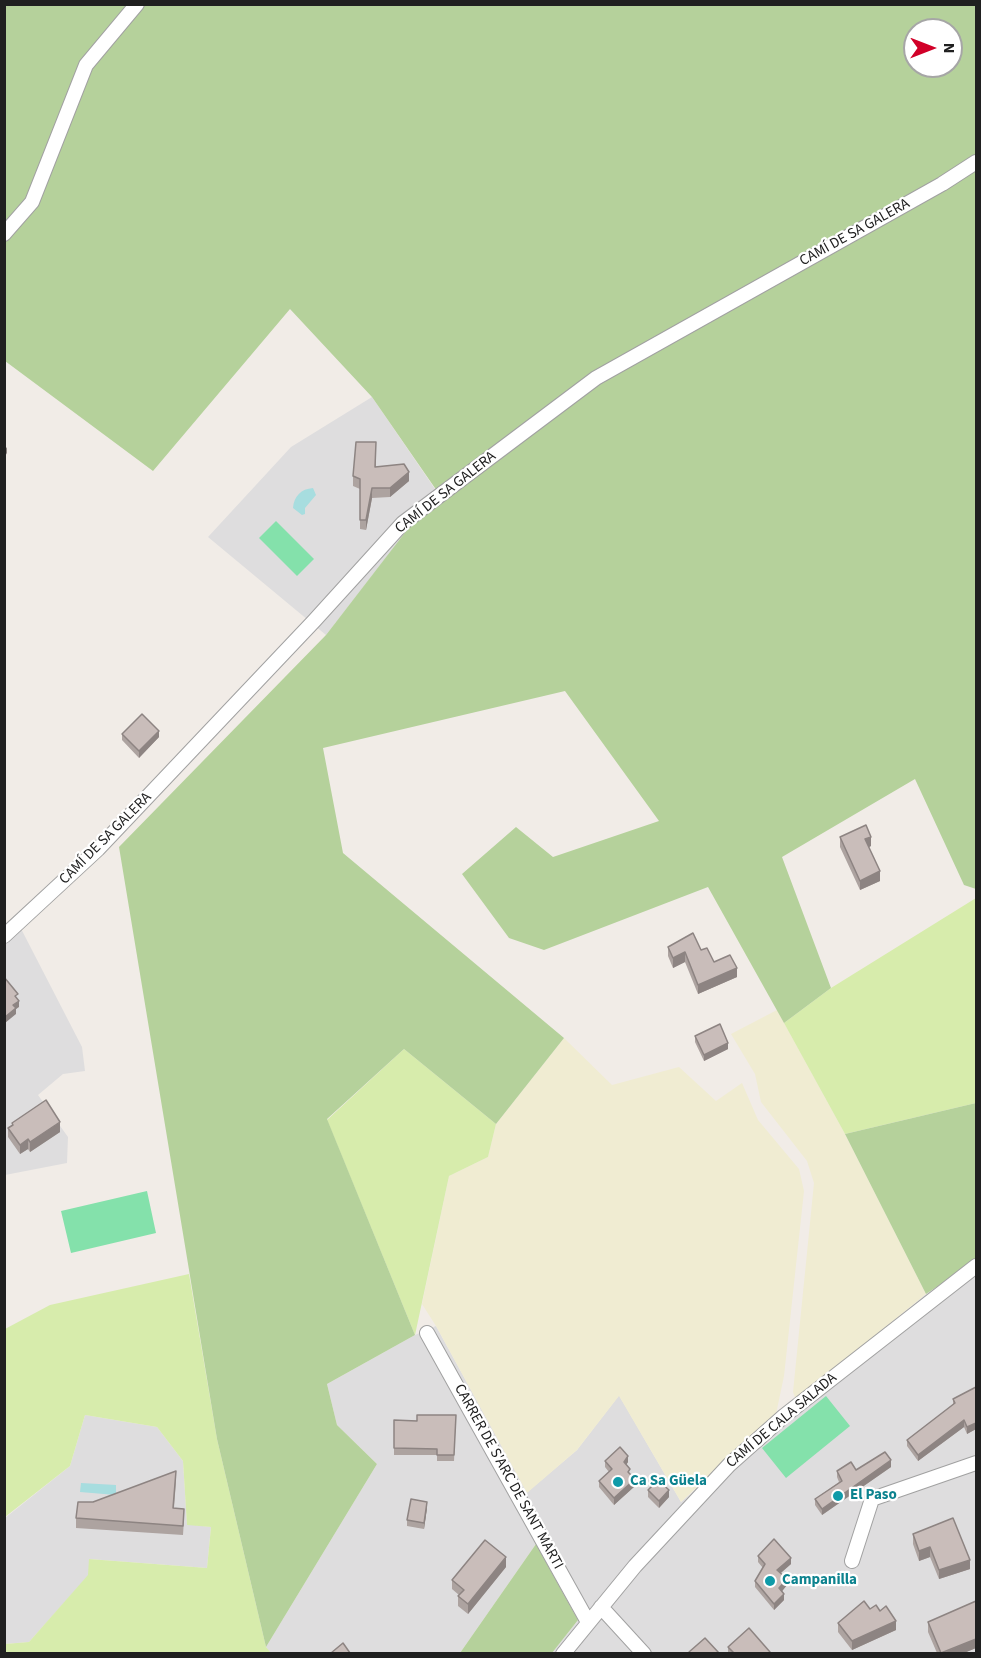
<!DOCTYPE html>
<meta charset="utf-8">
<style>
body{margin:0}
#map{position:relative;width:981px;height:1658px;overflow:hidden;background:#f1ece7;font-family:"Source Sans 3",sans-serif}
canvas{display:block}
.frame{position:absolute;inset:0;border:6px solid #202020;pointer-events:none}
.north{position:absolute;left:903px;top:18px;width:60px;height:60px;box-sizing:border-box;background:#fff;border:2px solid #a6a6a6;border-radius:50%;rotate:90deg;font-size:16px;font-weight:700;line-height:24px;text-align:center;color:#202020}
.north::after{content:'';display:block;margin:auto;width:21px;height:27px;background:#d10028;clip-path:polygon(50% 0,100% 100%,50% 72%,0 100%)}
</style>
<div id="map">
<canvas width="981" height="1658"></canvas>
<div class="frame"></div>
<div class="north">N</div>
</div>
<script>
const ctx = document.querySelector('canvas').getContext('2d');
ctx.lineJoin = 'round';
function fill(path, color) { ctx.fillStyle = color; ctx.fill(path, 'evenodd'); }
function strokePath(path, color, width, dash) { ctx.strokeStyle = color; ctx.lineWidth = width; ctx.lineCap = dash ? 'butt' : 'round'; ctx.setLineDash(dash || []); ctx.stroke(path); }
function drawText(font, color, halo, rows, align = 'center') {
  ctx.font = font + ' "Source Sans 3",sans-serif'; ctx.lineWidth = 4.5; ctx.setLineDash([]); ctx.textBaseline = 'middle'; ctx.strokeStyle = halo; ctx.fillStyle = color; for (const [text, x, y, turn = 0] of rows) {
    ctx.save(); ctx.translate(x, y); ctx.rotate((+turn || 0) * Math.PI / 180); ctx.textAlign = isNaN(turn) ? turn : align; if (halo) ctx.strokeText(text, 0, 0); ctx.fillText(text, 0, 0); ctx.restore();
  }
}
fill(new Path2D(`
 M372,397l65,95 -111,143 -118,-98 83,-90z
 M16,919l66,128 3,24 -22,3 -25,21 30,42 -1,26 -62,12 -1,-246z
 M976,1261v392h-424l26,-33 -42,-76 -76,109 -189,1 -5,-7 111,-183 -40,-39 -10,-41 88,-49 21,-9 91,166 50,-42 42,-55 62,107 245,-208z
 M85,1415l72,12 26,34 4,63 24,3 -4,41 -118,-9v16l-60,67 -24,2v-126l65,-52z`), '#deddde');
fill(new Path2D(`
 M777,1010l68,124 81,160 -130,106 -3,-8 21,-209 -7,-22 -46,-59 -6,-28 -24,-40z
 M564,1038l48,47 67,-18 37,34 26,-18 16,37 41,49 5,22 -20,185 -8,38 -95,88 -62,-106 -42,54 -50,43 -91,-167 -14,-22 27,-128 39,-19 8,-33z`), '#f0ecd2');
fill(new Path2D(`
 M976,898v205l-131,31 -61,-111 47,-35z
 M404,1049l92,75 -8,33 -39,19 -34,159 -88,-215z
 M189,1274l28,165 49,208 5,6h-266v-9l24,-2 59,-67 1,-16 118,9 4,-41 -24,-2 -4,-64 -26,-34 -72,-12 -15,51 -65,51v-188l45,-24z`), '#d7ecac');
fill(new Path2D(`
 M5,5h971v884l-12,-4 -49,-106 -133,78 49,131 -47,35 -76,-136 -164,63 -35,-12 -47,-64 54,-47 37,30 106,-36 -94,-130 -242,57 20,105 221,185 -68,86 -92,-75 -77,70 88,216 -88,49 10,41 40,39 -111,183 -49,-208 -98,-592 207,-212 111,-144 -65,-94 -82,-88 -137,162 -148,-110zM915,30h36v36h-36z
 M976,1103v158l-50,33 -81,-160z
 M536,1544l42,76 -26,33h-92z`), '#b5d19b');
fill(new Path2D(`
 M276,521l38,38 -17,17 -38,-38z
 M147,1191l9,42 -85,20 -10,-42z
 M826,1396l24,30 -64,52 -24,-30z`), '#84e1ab');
fill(new Path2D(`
 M313,488l3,7 -11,13v6l-3,1 -9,-7c1,-12 8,-19 20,-20z
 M81,1483l35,2v10l-36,-3z`), '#a7dddf');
const minor = new Path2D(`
 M4,234l28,-32 54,-137 51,-61
 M4,936l94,-87 216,-228 89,-98 193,-145 346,-194 34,-22
 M427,1333l161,289
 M852,1561l20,-62 104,-36
 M601,1607l43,47
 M563,1654l72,-88 94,-101 55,-49 192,-150`);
strokePath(minor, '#a1a1a1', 16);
strokePath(minor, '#fff', 14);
fill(new Path2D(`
 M376,452v15l33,14 -19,16 -18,1 -6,32 -6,-1v-40l-7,-3v-10z
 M122,734l37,3 -20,21 -17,-18z
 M840,837l31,9 -2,1 11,34 -20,9 -20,-43z
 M668,947l33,3 13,12 23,15 -39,17 -13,-32 -12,6 -5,-12z
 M695,1036l33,13 -24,12 -9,-19z
 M12,1123l48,9 -30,20 -2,-3 -8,5 -12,-17v-9l4,-2z
 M976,1387v42l-9,5 -3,-7 -46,34 -11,-15v-6l46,-35v-6z
 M456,1415l-2,46h-17v-6h-43v-35l23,1z
 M605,1461l23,1 -2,3 9,21 -21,19 -15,-18v-6l10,-9 -4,-5z
 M891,1467l-69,48 -7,-10v-6l24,-17 -2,-5v-6z
 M176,1481l-2,27 10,11 -1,16 -107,-7v-10l17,-16z
 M648,1490l21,7 -10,11 -11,-11z
 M427,1508l-3,21 -17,-3v-6z
 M913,1534l57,35 -31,10 -9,-22 -11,4 -6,-17z
 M758,1556l33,8 -10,9 6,12 -5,6 2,9 -10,10 -19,-23v-6l8,-13 -5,-6z
 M506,1567l-38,47 -10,-8v-10l1,-1 -7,-6v-9z
 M976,1601v47l-12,5h-27l-9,-21v-10z
 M870,1609l10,2 16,19 -44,20 -14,-18v-9z
 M728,1647l42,6h-42z`), '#ada3a0');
fill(new Path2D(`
 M7,447v6l-3,5v-7z
 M409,472v9l-19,16v-9z
 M372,488v10l-6,32v-10z
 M159,731v6l-20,21v-7z
 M871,837v9l-6,3v-10z
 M880,871v10l-20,9v-9z
 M685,952v10l-12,6v-10z
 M737,968v9l-39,17v-9z
 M19,1001v6l-3,2v5l-11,9v-6l8,-12z
 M728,1043v6l-24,12v-6z
 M60,1122v10l-30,20v-10z
 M28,1139v10l-8,5v-9z
 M964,1420v7l-46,34v-6z
 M976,1423v6l-9,5v-7z
 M628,1456v6l-4,6v-6z
 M891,1460v7l-69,48v-6z
 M635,1479v7l-21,19v-7z
 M669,1490v7l-10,11v-7z
 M427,1502v6l-3,21v-6z
 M930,1547v10l-11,4v-10z
 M506,1557v10l-38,47v-10z
 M791,1558v6l-14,12v-6z
 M970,1560v9l-31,10v-9z
 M787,1579v6l-8,10v-7z
 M784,1594v6l-10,10v-6z
 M896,1621v9l-44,20v-9z
 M976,1639v9l-12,5h-21z`), '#8d8482');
const building = new Path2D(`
 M356,442h20l-1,25 29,-3 5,8 -19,16h-18l-6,32h-6v-41l-7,-3z
 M142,714l17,17 -20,20 -17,-17z
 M866,825l5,12 -6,2 15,32 -20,10 -20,-44z
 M693,933l8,17 6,-2 7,14 16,-7 7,13 -39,17 -13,-33 -12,6 -5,-11z
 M4,977l14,17 -3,2 4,5 -6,4 3,3 -11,9z
 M720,1024l8,19 -24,12 -9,-19z
 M46,1100l14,22 -30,20 -2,-3 -8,6 -12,-17 5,-3 -1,-2z
 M976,1387v36l-9,4 -3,-7 -46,35 -11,-15 48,-37 -2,-4z
 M417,1415h39l-2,40h-17v-6l-43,-1v-28l23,1z
 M620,1447l8,9 -4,6 6,7 -2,3 7,7 -21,19 -15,-17 13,-12 -7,-8z
 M885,1452l6,8 -69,49 -7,-10 27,-18 -5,-10 14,-9 5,8z
 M176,1471l-3,37 11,1 -1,17 -107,-8 2,-16h15z
 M658,1480l11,10 -10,11 -11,-11z
 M411,1499l16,3 -3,21 -17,-3z
 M953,1518l17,42 -31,10 -9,-23 -11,4 -6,-17z
 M774,1539l17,19 -14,12 10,9 -8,9 5,6 -10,10 -19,-23 10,-17 -7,-8z
 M485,1540l21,17 -38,47 -10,-8 6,-6 -12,-10z
 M864,1601l6,8 6,-4 4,6 6,-5 10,15 -44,20 -14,-18z
 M976,1601v38l-35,14 -13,-31z
 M749,1628l21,24 -1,1h-35l-6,-6z
 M705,1638l14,15h-28l-2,-1z
 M343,1643l7,10h-19z`);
fill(building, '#c9bdba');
strokePath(building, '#8d8482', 1.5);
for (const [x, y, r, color] of [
 [618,1482,6,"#0f9aa8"],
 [838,1496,6,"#0f9aa8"],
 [770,1581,6,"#0f9aa8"]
]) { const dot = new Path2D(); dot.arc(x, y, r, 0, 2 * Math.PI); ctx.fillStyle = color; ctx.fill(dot); strokePath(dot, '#fff', 2); }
drawText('15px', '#202020', '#fff', [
 ["CAMÍ DE SA GALERA",855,233,-29],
 ["CAMÍ DE SA GALERA",446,493,-38],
 ["CAMÍ DE SA GALERA",106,839,-45],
 ["CAMÍ DE CALA SALADA",782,1421,-40],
 ["CARRER DE S'ARC DE SANT MARTI",508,1477,61]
]);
drawText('bold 15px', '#0d838f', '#fff', [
 ["Ca Sa Güela",630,1482],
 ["El Paso",850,1496],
 ["Campanilla",782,1581]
], 'left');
</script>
